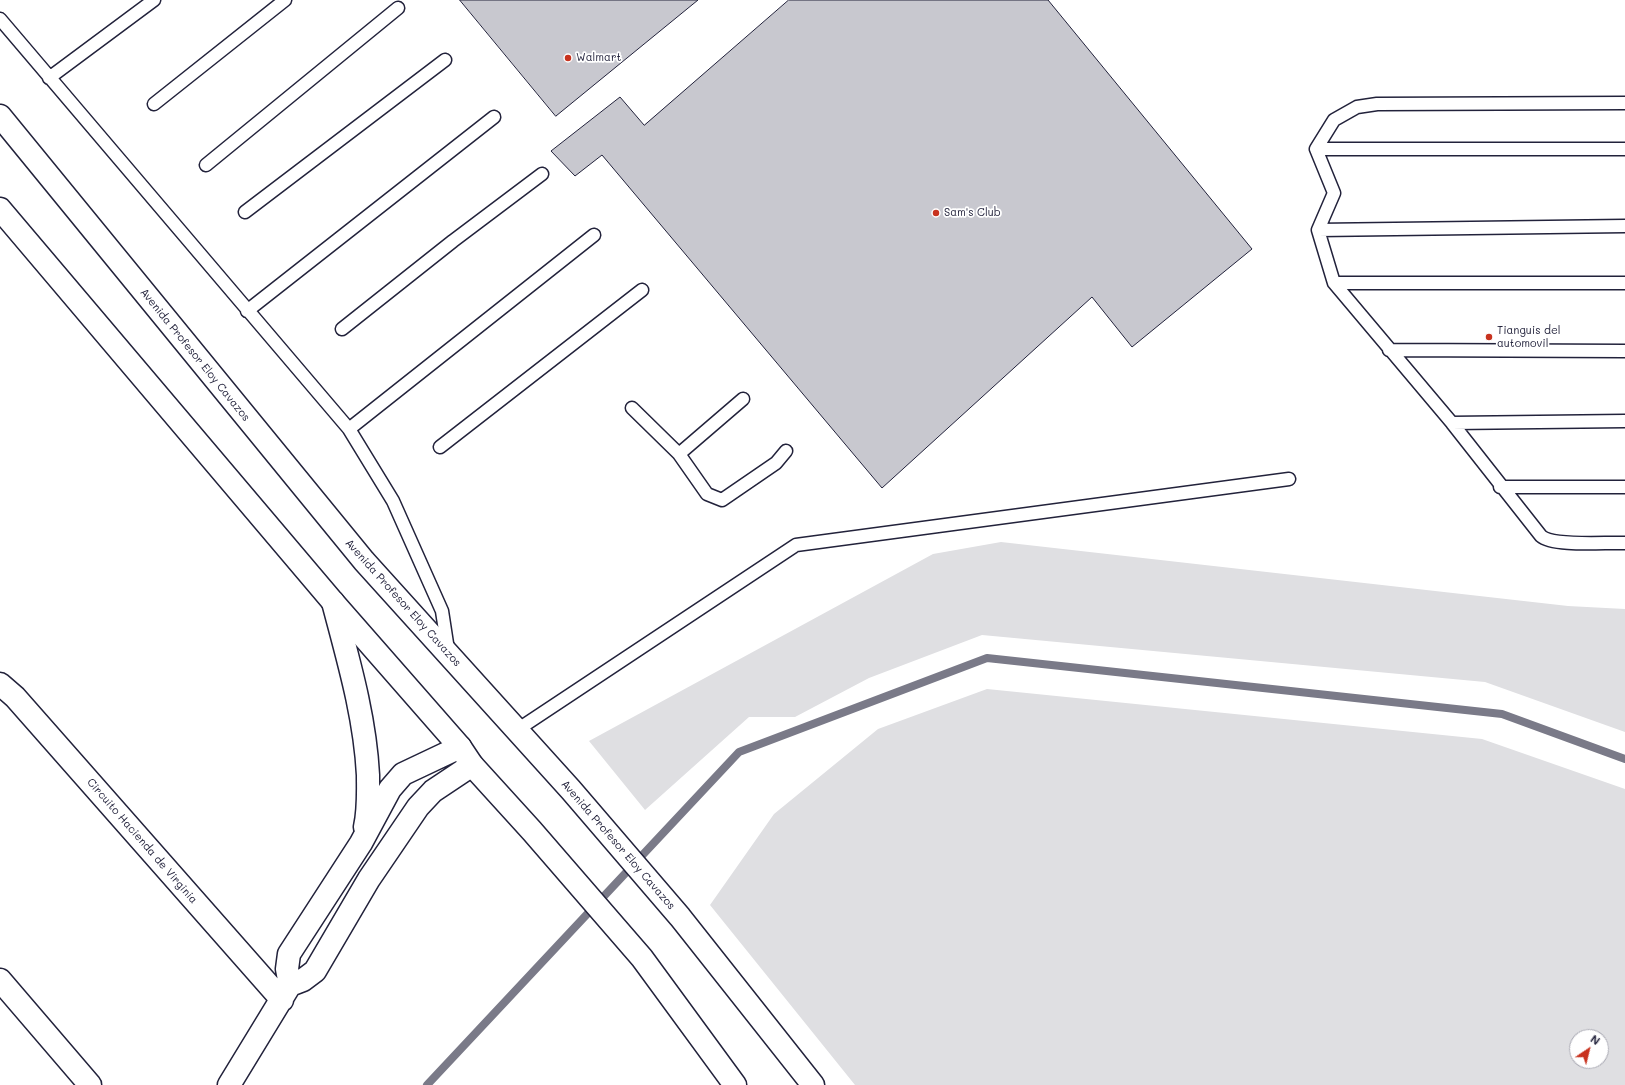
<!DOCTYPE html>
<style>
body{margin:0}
#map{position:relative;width:1625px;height:1085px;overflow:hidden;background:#fff;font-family:Mali,sans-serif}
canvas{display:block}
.north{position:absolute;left:1569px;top:1029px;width:40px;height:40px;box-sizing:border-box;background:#fff;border:1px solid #a7a7b1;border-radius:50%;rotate:35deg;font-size:11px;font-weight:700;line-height:16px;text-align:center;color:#22223b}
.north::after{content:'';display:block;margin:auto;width:14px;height:18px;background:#c8321e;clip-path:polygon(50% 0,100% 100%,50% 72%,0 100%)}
</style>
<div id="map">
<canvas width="1625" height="1085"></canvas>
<div class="north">N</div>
</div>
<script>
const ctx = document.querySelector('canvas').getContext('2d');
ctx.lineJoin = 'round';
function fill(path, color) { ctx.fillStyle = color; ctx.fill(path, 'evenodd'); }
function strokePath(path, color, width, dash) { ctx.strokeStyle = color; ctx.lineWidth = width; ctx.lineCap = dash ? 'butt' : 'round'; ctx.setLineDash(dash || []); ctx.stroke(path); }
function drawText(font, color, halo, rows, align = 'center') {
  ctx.font = font + ' Mali,sans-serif'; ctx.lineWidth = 3.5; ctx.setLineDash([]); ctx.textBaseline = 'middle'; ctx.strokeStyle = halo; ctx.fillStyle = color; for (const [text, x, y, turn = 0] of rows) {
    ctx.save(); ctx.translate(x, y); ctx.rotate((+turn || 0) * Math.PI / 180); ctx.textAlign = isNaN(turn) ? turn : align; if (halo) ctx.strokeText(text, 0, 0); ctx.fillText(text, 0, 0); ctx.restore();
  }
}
fill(new Path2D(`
 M1001,542l567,64 57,3v123l-140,-50 -503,-47 -113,43 -74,39h-46l-104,93 -56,-69 344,-187z
 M987,689l495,50 143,50v296h-770l-145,-180 64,-91 104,-85zM1577,1037h24v24h-24z`), '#dfdfe2');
strokePath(new Path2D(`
 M427,1085l312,-333 248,-94 515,56 123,45`), '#7a7a88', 8);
const building = new Path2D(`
 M460,0h238l-142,116z
 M789,0h259l204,249 -120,98 -40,-50 -210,191 -280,-333 -27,21 -24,-25 69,-54 24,28z`);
fill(building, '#c8c8cf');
strokePath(building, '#22223b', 1);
const lane = new Path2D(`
 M0,19l349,410 44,72 49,110 6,39
 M49,78l105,-78
 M1625,103l-248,1 -20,3 -23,13 -18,29 18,44 -16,37 16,53 118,140 89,113c12,11 66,6 84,7
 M154,104l131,-104
 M1316,149h309
 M206,165l192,-157
 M245,212l200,-152
 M1318,230l307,-4
 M1334,283h291
 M247,311l247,-194
 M342,329l111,-88 89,-67
 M1389,350l236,1
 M632,408l47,46 28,40 15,6 54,-37 10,-12
 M1452,423l173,-2
 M349,429l245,-194
 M440,447l202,-157
 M679,454l64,-55
 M1500,487h125
 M517,730l279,-185 493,-66`);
const street = new Path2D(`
 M333,602c15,57 32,114 35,173 0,18 1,34 -3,52
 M0,684l15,13 267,303
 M0,980l90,105
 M290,985l-3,-16 2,-15 72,-111 29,-54 13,-15 57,-27
 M229,1085l61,-100 13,-5 12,-9 54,-92 49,-72 15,-16 39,-26`);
const secondary = new Path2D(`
 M0,116l364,445 207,229 109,127 133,168
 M0,209l333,393 127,145 12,18 60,66 110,127 93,127`);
strokePath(lane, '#22223b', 15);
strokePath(street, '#22223b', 25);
strokePath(secondary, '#22223b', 25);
strokePath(lane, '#fff', 12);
strokePath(street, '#fff', 22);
strokePath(secondary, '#fff', 22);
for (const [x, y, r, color] of [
 [568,58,4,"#c8321e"],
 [936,213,4,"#c8321e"],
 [1489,337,4,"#c8321e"]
]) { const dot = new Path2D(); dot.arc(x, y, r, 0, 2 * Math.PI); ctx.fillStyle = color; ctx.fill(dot); strokePath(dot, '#fff', 1.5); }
drawText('11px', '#22223b', '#fff', [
 ["Walmart",576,58],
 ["Sam's Club",944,213],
 ["Tianguis del",1497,331],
 ["automovil",1497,344]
], 'left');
drawText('11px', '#22223b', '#fff', [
 ["Avenida Profesor Eloy Cavazos",195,355,51],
 ["Avenida Profesor Eloy Cavazos",403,603,48],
 ["Circuito Hacienda de Virginia",142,841,49],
 ["Avenida Profesor Eloy Cavazos",618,845,49]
]);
</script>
